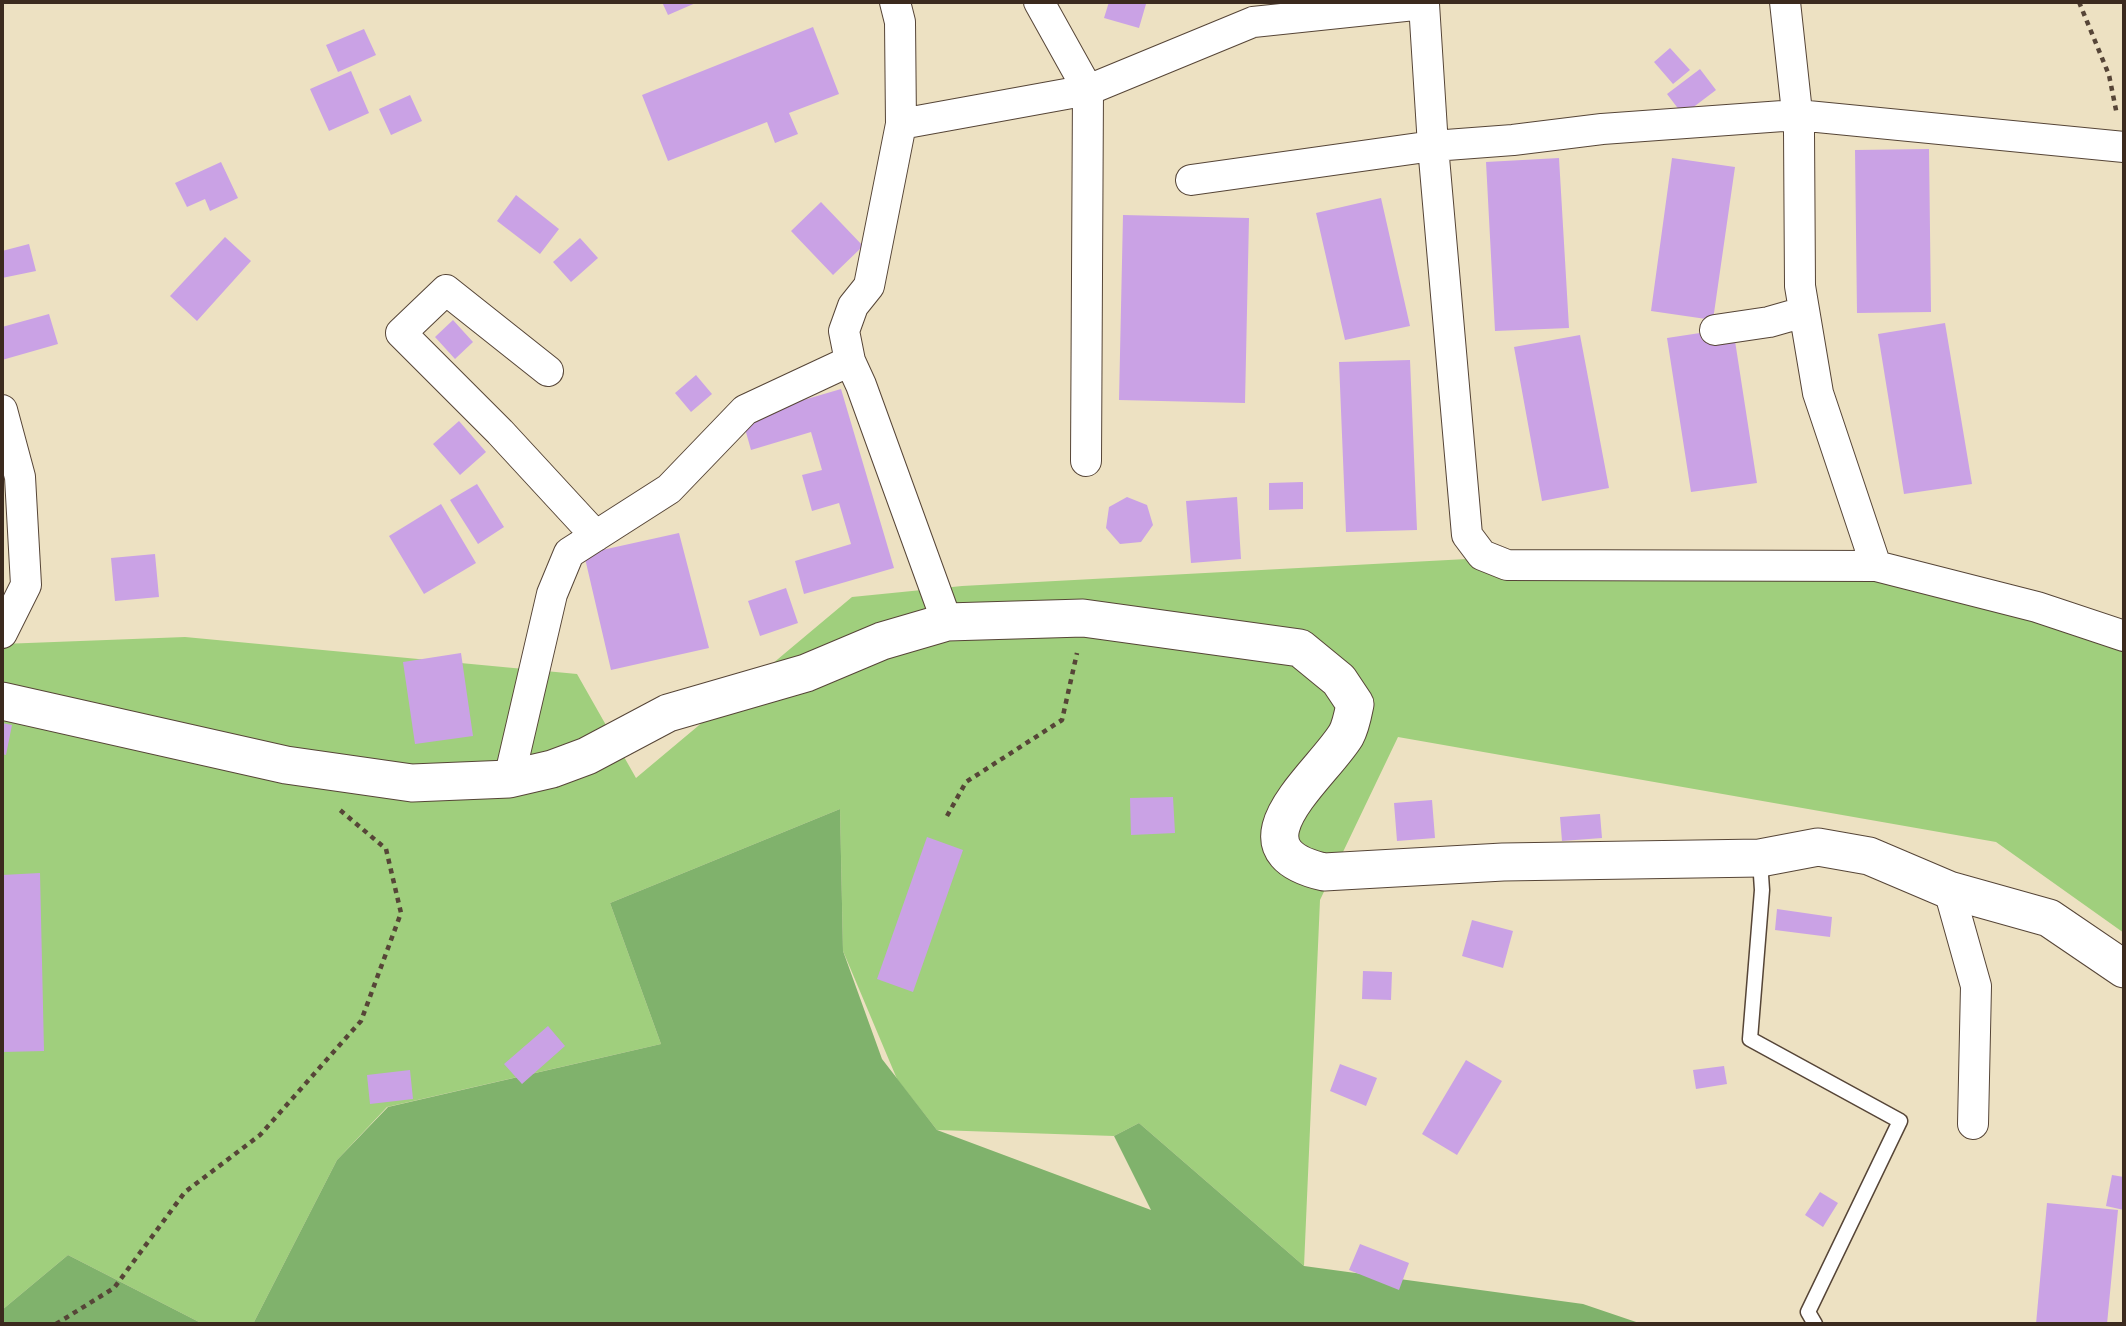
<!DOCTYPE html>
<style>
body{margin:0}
#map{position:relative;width:2126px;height:1326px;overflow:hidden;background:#ede1c2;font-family:Pangolin,sans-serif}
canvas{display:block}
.frame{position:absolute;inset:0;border:4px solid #3b2a1e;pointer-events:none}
</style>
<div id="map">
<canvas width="2126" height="1326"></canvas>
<div class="frame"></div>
</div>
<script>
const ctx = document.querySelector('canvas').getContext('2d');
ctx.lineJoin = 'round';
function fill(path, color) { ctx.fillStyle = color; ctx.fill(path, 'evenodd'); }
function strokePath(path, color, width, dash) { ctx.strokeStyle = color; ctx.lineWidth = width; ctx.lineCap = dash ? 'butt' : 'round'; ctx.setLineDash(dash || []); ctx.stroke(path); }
fill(new Path2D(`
 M1523,556l442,32 159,55v290l-128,-91 -598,-105 -78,163 -16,366 -165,-143 -25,13 -177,-6 -40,-51 -54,-128 -3,-142 -230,94 51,141 -274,63 -50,53 -84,164h-50l-135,-69 -66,55v-666l183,-7 392,37 59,104 216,-181 110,-11z`), '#a0cf7d');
fill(new Path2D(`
 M840,809l3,142 39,108 55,71 214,80 -37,-74 25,-13 165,143 279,38 59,20h-1389l84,-164 51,-53 273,-63 -51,-141z
 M68,1255l135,69h-201v-14z`), '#80b26c');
fill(new Path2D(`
 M662,2h36l-30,13z
 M1109,2h29l8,2 -7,24 -35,-10z
 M813,27l26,67 -50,19 9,21 -23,9 -8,-21 -99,39 -26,-66z
 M364,29l12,26 -38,17 -12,-27z
 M1670,48l20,22 -17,14 -19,-22z
 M1700,69l16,21 -33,25 -16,-21z
 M351,71l18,42 -40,18 -19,-42z
 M410,95l12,26 -31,14 -12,-26z
 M1929,149l2,163 -74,1 -2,-163z
 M1559,158l10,170 -74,3 -9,-169z
 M1672,158l63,9 -22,153 -62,-9z
 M221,162l17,36 -28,13 -5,-12 -18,8 -12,-24z
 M516,195l43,34 -19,25 -43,-33z
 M1381,198l29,128 -65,14 -29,-127z
 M821,202l42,44 -30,29 -42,-44z
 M1123,215l126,3 -4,185 -126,-3z
 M225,237l26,24 -54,60 -27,-25z
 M580,238l18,20 -27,24 -18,-20z
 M29,244l7,27 -34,7v-27z
 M49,314l9,30 -56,16v-33z
 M453,320l20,22 -18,17 -20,-22z
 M1945,323l27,161 -68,10 -26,-160z
 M1733,328l24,155 -66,9 -24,-154z
 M1580,335l29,153 -67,13 -28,-154z
 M1410,360l7,170 -71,2 -7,-170z
 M696,375l16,19 -21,18 -16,-19z
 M841,389l53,179 -90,26 -9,-33 56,-17 -12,-41 -27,8 -10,-36 20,-5 -11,-38 -60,18 -9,-32z
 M459,421l27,31 -26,23 -27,-31z
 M1303,482v27l-34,1v-27z
 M477,484l27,43 -26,17 -28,-44z
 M1127,497l20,8 6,20 -12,17 -21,2 -14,-16 3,-21z
 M1237,497l4,62 -50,4 -5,-62z
 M441,504l35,59 -52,31 -35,-58z
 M679,533l30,115 -98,22 -27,-116z
 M155,554l4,43 -44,4 -4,-43z
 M786,588l12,35 -38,13 -12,-35z
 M461,653l12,83 -58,8 -12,-82z
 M2,723l10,2 -6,30 -4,-1z
 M1173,797l2,36 -44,2 -1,-37z
 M1432,800l3,38 -38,3 -3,-38z
 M1600,814l2,24 -40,3 -2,-24z
 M927,837l36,13 -50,142 -36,-13z
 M40,873l4,178 -42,1v-177z
 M1777,909l55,8 -2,20 -55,-7z
 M1472,920l41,11 -10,37 -41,-12z
 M1363,971l29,1 -1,28 -29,-1z
 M548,1026l17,20 -43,38 -18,-20z
 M1466,1060l36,21 -45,74 -35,-21z
 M1340,1064l37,14 -11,28 -36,-15z
 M1724,1066l3,18 -31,5 -3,-19z
 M410,1070l3,29 -43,5 -3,-29z
 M2112,1175l12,2v33l-18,-4z
 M1820,1192l18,11 -15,24 -18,-12z
 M2047,1203l71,7 -11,114h-71z
 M1360,1244l49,19 -10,27 -50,-20z`), '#caa2e5');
const service = new Path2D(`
 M1760,860l2,30 -12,149 150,82 -92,191 7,12`);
const minor = new Path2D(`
 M895,2l5,20 1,102
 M1039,2l49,88 -2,371
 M1785,2l14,129 1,155 18,107 58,173 161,41 87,29
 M1191,180l242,-34 80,-6 89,-11 195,-14 327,32
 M1715,330l54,-8 35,-10
 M850,361l-6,-30 9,-25 16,-20 32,-162 187,-34 165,-68 171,-18 9,142 34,389 15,20 25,10 369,1
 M548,371l-102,-81 -45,43 99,99 96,104
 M2,410l18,67 6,108 -24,48
 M509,779l43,-185 17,-41 100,-64 76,-79 105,-49 11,24 86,237
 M1949,890l27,96 -3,138`);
const tertiary = new Path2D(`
 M2,701l284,64 126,18 97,-4 43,-10 35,-13 81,-43 138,-40 76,-32 65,-19 136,-4 217,30 39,32 16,24c-2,10 -4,22 -9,31 -25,41 -122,114 -22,137l179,-10 257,-4 58,-11 51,9 80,34 100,28 75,51`);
strokePath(service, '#564537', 17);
strokePath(minor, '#564537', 32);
strokePath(tertiary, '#564537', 39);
strokePath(new Path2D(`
 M2079,2l30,73 8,40
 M947,816l19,-34 96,-62 15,-67
 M56,1324l58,-36 71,-96 75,-57 101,-114 40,-108 -15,-64 -46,-39`), '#564537', 4.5, [5, 5]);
strokePath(service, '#fff', 14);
strokePath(minor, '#fff', 30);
strokePath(tertiary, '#fff', 37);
</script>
